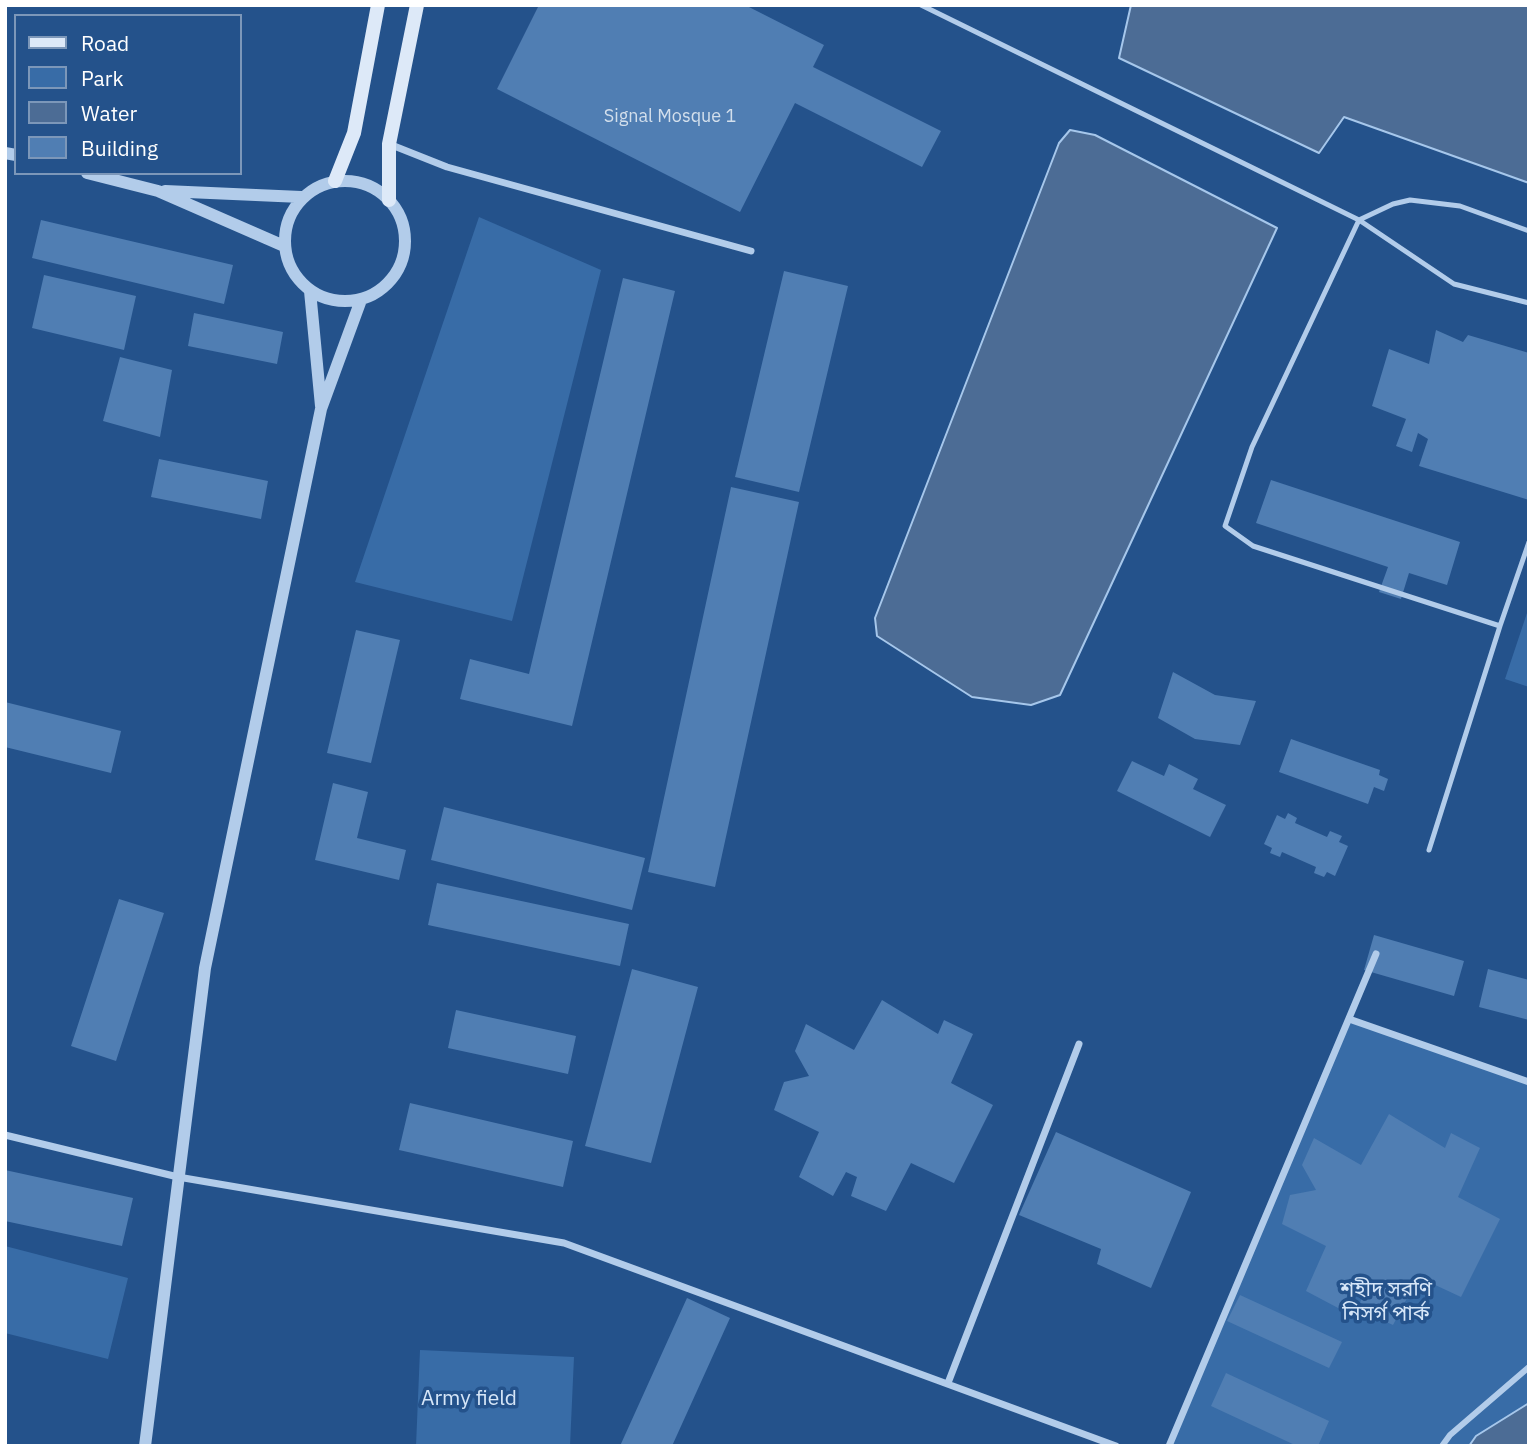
<!DOCTYPE html>
<meta charset="utf-8">
<style>
body{margin:0}
#map{position:relative;width:1534px;height:1451px;overflow:hidden;background:#24528b;font-family:"IBM Plex Sans",sans-serif}
canvas{display:block}
.frame{position:absolute;inset:0;border:7px solid #fff;pointer-events:none}
.legend{position:absolute;left:14px;top:14px;width:228px;height:161px;box-sizing:border-box;background:#24528b;border:2px solid #7c97b9;margin:0;padding:9px 12px;list-style:none;font-size:21px;color:#fff}
.legend li{display:flex;align-items:center;gap:14px;height:35px}
.legend b{width:35px;border:2px solid #7c97b9}
</style>
<div id="map">
<canvas width="1534" height="1451"></canvas>
<div class="frame"></div>
<ul class="legend">
<li><b style="height:9px;background:#dde9f8"></b>Road</li>
<li><b style="height:19px;background:#386ca7"></b>Park</li>
<li><b style="height:19px;background:#4c6c95"></b>Water</li>
<li><b style="height:19px;background:#507eb3"></b>Building</li>
</ul>
</div>
<script>
const ctx = document.querySelector('canvas').getContext('2d');
ctx.lineJoin = 'round';
function fill(path, color) { ctx.fillStyle = color; ctx.fill(path, 'evenodd'); }
function strokePath(path, color, width, dash) { ctx.strokeStyle = color; ctx.lineWidth = width; ctx.lineCap = dash ? 'butt' : 'round'; ctx.setLineDash(dash || []); ctx.stroke(path); }
function drawText(font, color, halo, rows, align = 'center') {
  ctx.font = font + ' "IBM Plex Sans","Noto Sans Bengali",sans-serif'; ctx.lineWidth = 7; ctx.setLineDash([]); ctx.textBaseline = 'middle'; ctx.strokeStyle = halo; ctx.fillStyle = color; for (const [text, x, y, turn = 0] of rows) {
    ctx.save(); ctx.translate(x, y); ctx.rotate((+turn || 0) * Math.PI / 180); ctx.textAlign = isNaN(turn) ? turn : align; if (halo) ctx.strokeText(text, 0, 0); ctx.fillText(text, 0, 0); ctx.restore();
  }
}
fill(new Path2D(`
 M479,217l122,53 -89,351 -157,-39z
 M1529,607v80l-24,-8z
 M1349,1019l180,63v364h-360z
 M5,1246l123,32 -20,81 -103,-26z
 M420,1350l154,7 -4,89h-154z`), '#386ca7');
const water = new Path2D(`
 M1131,5h398v178l-185,-66 -25,36 -200,-95z
 M1070,130l25,5 182,93 -217,467 -29,10 -59,-8 -95,-61 -2,-18 184,-475z
 M1529,1403v43h-60l7,-10z`);
fill(water, '#4c6c95');
strokePath(water, '#a6c7eb', 2);
fill(new Path2D(`
 M539,5h206l79,40 -11,22 128,64 -19,36 -127,-64 -55,109 -243,-123z
 M41,220l192,45 -9,39 -192,-46z
 M784,271l64,15 -49,206 -64,-15z
 M44,275l92,21 -12,54 -92,-22z
 M623,278l52,13 -103,435 -112,-27 10,-40 59,15z
 M194,313l89,19 -6,32 -89,-18z
 M1436,330l27,12 5,-7 61,18v147l-110,-34 9,-27 -10,-6 -6,19 -16,-6 10,-27 -34,-13 17,-57 40,15z
 M120,357l52,13 -12,67 -57,-16z
 M159,459l109,22 -7,38 -110,-22z
 M1271,480l189,62 -13,43 -38,-12 -8,26 -22,-7 9,-25 -132,-44z
 M731,487l68,15 -84,385 -67,-15z
 M356,630l44,10 -29,123 -44,-10z
 M1173,672l42,23 41,6 -16,44 -45,-6 -37,-21z
 M5,702l116,29 -10,42 -106,-26z
 M1291,739l89,31 -1,5 9,4 -4,12 -10,-4 -6,17 -89,-32z
 M1132,761l32,15 5,-12 29,15 -5,10 33,16 -16,32 -93,-46z
 M333,783l35,9 -11,46 49,12 -7,30 -84,-20z
 M444,807l201,51 -13,52 -201,-50z
 M1288,813l9,5 -2,5 32,14 3,-6 12,5 -3,6 9,4 -13,30 -8,-4 -3,5 -10,-4 2,-6 -34,-15 -2,5 -10,-4 2,-5 -8,-4 13,-29 8,4z
 M437,883l192,41 -9,42 -192,-41z
 M119,899l45,14 -48,148 -45,-15z
 M1374,935l90,26 -10,35 -90,-26z
 M632,969l66,18 -47,176 -66,-17z
 M1488,969l41,11v40l-50,-13z
 M882,1000l56,34 6,-14 29,14 -22,49 42,22 -39,78 -43,-20 -25,48 -35,-15 6,-19 -11,-5 -13,24 -34,-19 20,-45 -45,-22 10,-28 25,-6 -14,-25 11,-27 48,26z
 M456,1010l120,26 -8,38 -120,-26z
 M410,1103l163,38 -10,46 -164,-37z
 M1389,1114l56,34 6,-15 29,15 -22,49 42,22 -39,78 -43,-20 -25,48 -35,-16 6,-18 -11,-5 -13,23 -34,-18 20,-45 -44,-22 8,-29 26,-5 -14,-25 12,-27 47,27z
 M1056,1132l135,60 -40,96 -54,-24 4,-15 -82,-34z
 M5,1170l128,28 -11,48 -117,-25z
 M1240,1295l102,47 -13,26 -102,-47z
 M687,1298l43,20 -58,128h-52z
 M1226,1373l103,48 -11,25h-21l-86,-40z`), '#507eb3');
strokePath(new Path2D(`
 M921,5l438,215 95,64 75,19
 M1500,626l29,-84
 M1429,850l71,-224 -247,-80 -28,-20 27,-79 107,-227 34,-16 17,-4 50,6 69,25`), '#b2ccea', 5);
strokePath(new Path2D(`
 M1442,1446l8,-11 79,-68`), '#b2ccea', 6);
strokePath(new Path2D(`
 M389,144l58,23 304,84
 M1349,1019l180,63
 M5,1135l173,42 386,66 552,203
 M948,1383l131,-339
 M1169,1446l207,-492`), '#b2ccea', 7);
strokePath(new Path2D(`
 M5,153l11,2
 M87,173l71,18 126,55
 M285 241a60 60 0 1 1 120 0a60 60 0 1 1-120 0Z
 M165,191l136,6
 M310,291l11,115
 M145,1446l60,-478 116,-559 40,-109`), '#b2ccea', 12);
strokePath(new Path2D(`
 M335,181l19,-48 24,-128
 M389,200v-56l28,-139`), '#dde9f8', 14);
drawText('18px', '#d3dfec', null, [
 ["Signal Mosque 1",670,117]
]);
drawText('21px', '#d6e6f8', '#24528b', [
 ["শহীদ সরণি",1386,1290],
 ["নিসর্গ পার্ক",1386,1314],
 ["Army field",469,1399]
]);
</script>
